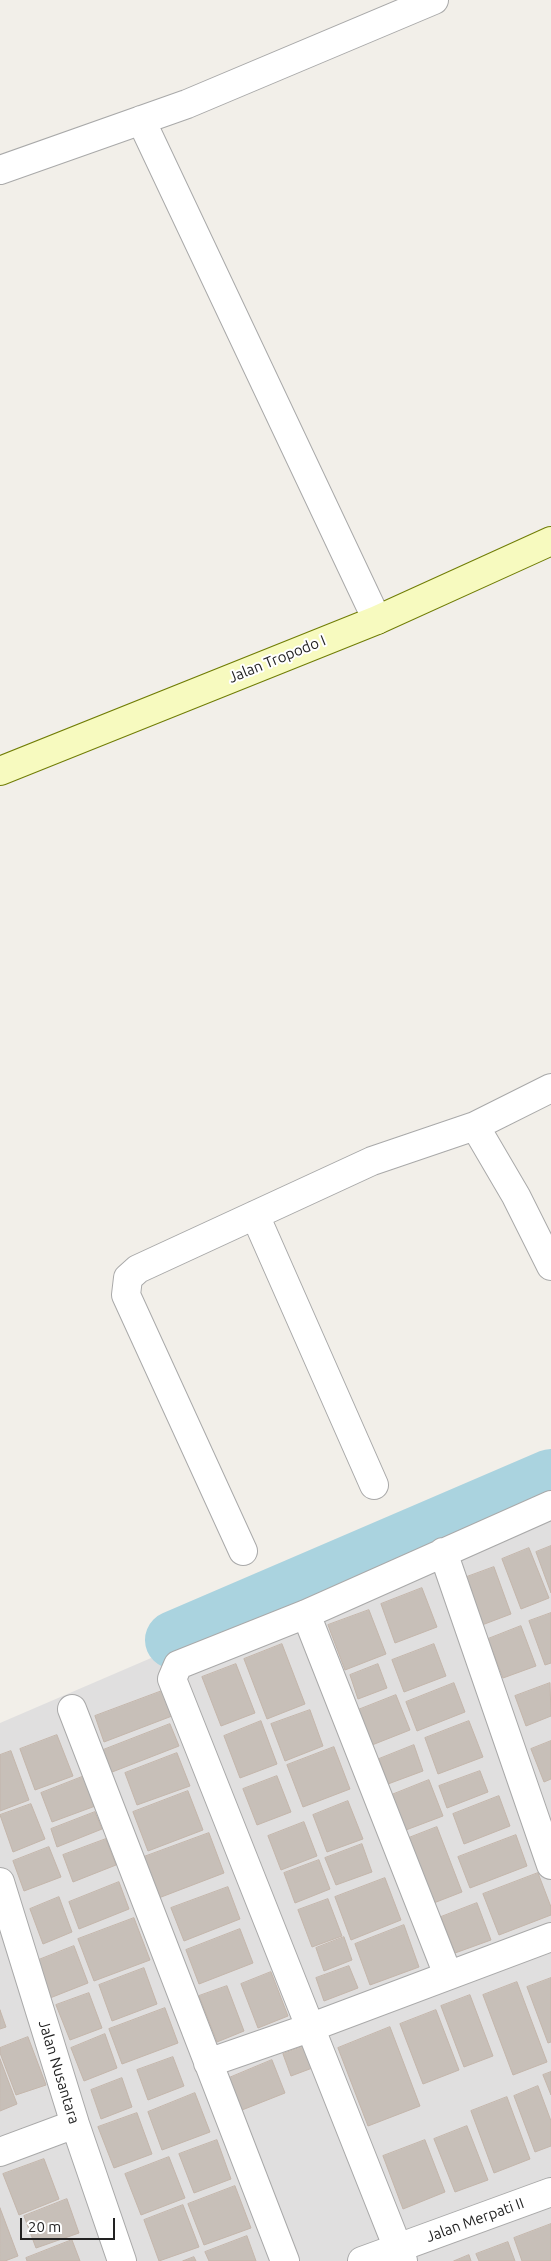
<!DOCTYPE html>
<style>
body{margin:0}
#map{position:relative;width:551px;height:2261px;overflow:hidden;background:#f2efe9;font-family:Ubuntu,sans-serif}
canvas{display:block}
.scale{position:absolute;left:20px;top:2218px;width:95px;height:22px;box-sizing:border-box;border:2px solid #222;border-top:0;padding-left:6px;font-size:15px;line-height:18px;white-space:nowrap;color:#222;-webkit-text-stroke:4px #fff;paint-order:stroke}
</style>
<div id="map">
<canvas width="551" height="2261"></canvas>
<div class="scale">20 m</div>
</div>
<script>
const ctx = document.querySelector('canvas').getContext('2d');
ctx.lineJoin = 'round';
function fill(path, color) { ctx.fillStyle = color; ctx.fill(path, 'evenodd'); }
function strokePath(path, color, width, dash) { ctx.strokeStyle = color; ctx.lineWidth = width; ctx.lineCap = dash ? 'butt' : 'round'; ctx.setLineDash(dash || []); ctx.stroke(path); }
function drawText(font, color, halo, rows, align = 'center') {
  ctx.font = font + ' Ubuntu,sans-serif'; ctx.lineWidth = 4; ctx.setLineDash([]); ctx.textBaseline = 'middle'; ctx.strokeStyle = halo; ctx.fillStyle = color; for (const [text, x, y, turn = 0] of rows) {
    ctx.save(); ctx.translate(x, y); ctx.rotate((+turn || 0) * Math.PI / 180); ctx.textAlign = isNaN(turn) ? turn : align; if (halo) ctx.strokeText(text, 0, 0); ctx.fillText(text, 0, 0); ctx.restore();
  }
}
fill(new Path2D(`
 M551,1486v775h-551v-538z`), '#e0dfdf');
strokePath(new Path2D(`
 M174,1640l377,-162`), '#aad3df', 58);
const building = new Path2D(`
 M551,1546v47l-15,-41z
 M529,1548l20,50 -28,11 -19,-50z
 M494,1567l17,47 -29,11 -18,-47z
 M422,1588l15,39 -42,16 -14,-39z
 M369,1610l17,44 -41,16 -17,-45z
 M551,1613v50l-6,2 -16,-44z
 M521,1626l15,40 -33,12 -15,-39z
 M282,1644l23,60 -38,15 -23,-60z
 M434,1644l12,32 -42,16 -12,-32z
 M236,1664l19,49 -34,13 -19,-49z
 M378,1664l9,24 -29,11 -8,-24z
 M454,1683l11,29 -48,19 -11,-29z
 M550,1683l1,33 -25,10 -11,-30z
 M162,1691l10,25 -68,26 -9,-26z
 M396,1695l14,35 -38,15 -14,-35z
 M310,1710l13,36 -38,15 -14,-37z
 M261,1721l16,43 -37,14 -16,-42z
 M469,1721l14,36 -45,17 -13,-36z
 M170,1724l9,22 -72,28 -9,-22z
 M57,1735l16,41 -38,14 -15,-41z
 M551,1741v38l-7,3 -13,-33z
 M414,1745l9,26 -35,13 -9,-25z
 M334,1747l16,42 -47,18 -16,-42z
 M11,1751l18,49 -29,11v-56z
 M177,1753l13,33 -53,19 -12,-32z
 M480,1771l8,21 -41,16 -8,-22z
 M87,1775l11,30 -46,17 -11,-29z
 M277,1776l14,36 -34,13 -14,-36z
 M429,1780l14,36 -45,17 -14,-35z
 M188,1791l15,39 -55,21 -15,-39z
 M499,1796l11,30 -46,18 -11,-30z
 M348,1801l15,38 -36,13 -14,-37z
 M31,1804l14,35 -32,13 -13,-37z
 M95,1812l7,17 -45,18 -6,-18z
 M304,1822l13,34 -36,14 -13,-34z
 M437,1827l25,65 -36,14 -25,-65z
 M209,1833l15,40 -68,26 -15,-41z
 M516,1835l11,31 -57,22 -12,-31z
 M106,1839l10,26 -43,17 -10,-27z
 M362,1844l10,28 -36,13 -11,-27z
 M49,1847l12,30 -37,14 -11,-30z
 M319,1860l11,29 -35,14 -11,-30z
 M538,1873l13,34v8l-52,20 -16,-41z
 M385,1878l16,42 -50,20 -16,-43z
 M119,1882l10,27 -50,20 -10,-27z
 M228,1887l12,32 -56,22 -13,-33z
 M59,1897l13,35 -29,12 -13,-35z
 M328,1899l14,37 -30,11 -14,-37z
 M477,1903l14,37 -36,13 -14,-36z
 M134,1918l16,42 -56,21 -16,-42z
 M404,1925l15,42 -49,18 -15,-41z
 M240,1929l13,34 -54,21 -13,-34z
 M344,1937l8,23 -28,11 -8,-23z
 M74,1946l14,37 -38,15 -14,-37z
 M349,1966l9,22 -34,13 -8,-23z
 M144,1968l13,36 -45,17 -13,-36z
 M271,1972l17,44 -30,12 -17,-44z
 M551,1978v64l-3,1 -21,-56z
 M517,1982l30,80 -34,13 -30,-80z
 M227,1986l17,45 -27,11 -18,-46z
 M89,1993l13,35 -32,12 -14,-35z
 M470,1995l23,61 -29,11 -23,-61z
 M165,2008l13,35 -56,21 -13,-35z
 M0,2010l6,17 -6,2z
 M436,2010l23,60 -36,14 -23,-60z
 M390,2027l30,79 -52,20 -30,-78z
 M105,2034l12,34 -33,13 -13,-33z
 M28,2037l18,48 -30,10 -16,-42v-5z
 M307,2045l8,22 -24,9 -8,-22z
 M173,2057l11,29 -36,14 -11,-30z
 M0,2059l17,45 -17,7z
 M272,2060l13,33 -43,17 -13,-32z
 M551,2072v23l-8,-20z
 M122,2078l10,29 -31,12 -10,-29z
 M538,2086l13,35v25l-16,6 -21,-56z
 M195,2093l15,39 -48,18 -14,-38z
 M507,2097l23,62 -36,14 -23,-62z
 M137,2113l15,41 -38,14 -16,-41z
 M467,2126l21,54 -33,12 -21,-53z
 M217,2140l14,39 -37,14 -15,-39z
 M425,2140l20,52 -42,17 -20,-53z
 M169,2157l16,41 -44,17 -16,-41z
 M44,2159l15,40 -40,16 -16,-41z
 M235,2186l16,42 -47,17 -16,-41z
 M67,2199l12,34 -43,15 -12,-32z
 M183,2205l16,42 -40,14 -15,-41z
 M0,2208l18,48 -13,5h-5z
 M551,2224v37h-29l-8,-23z
 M247,2236l9,25h-47l-4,-9z
 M72,2240l8,21h-53l-1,-3z
 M508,2242l7,19h-36l-3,-7z
 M469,2255l2,6h-17z
 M194,2257l2,4h-13z`);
fill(building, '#c7bfb8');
strokePath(building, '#c4b6ab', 1);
const street = new Path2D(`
 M141,120l236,500
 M0,170l187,-66 247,-104
 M475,1126l41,70 35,70
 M255,1215l119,270
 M243,1551l-117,-256 2,-17 10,-9 234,-108 103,-35 76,-38
 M443,1552l108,313
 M306,1614l142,361
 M72,1709l213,552
 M0,1882l75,242 47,137
 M208,2063l101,-35 242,-91
 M0,2152l75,-28
 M362,2261l189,-69
 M403,2261l-231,-582 6,-14 128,-51 245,-109`);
const secondary = new Path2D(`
 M0,771l377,-151 174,-79`);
strokePath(street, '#a9a9a9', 30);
strokePath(secondary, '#707d05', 30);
strokePath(street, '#fff', 28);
strokePath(secondary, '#f7fabf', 28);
drawText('15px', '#222', '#fff', [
 ["Jalan Tropodo I",277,659,-22],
 ["Jalan Nusantara",59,2072,73],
 ["Jalan Merpati II",475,2220,-20]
]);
</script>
